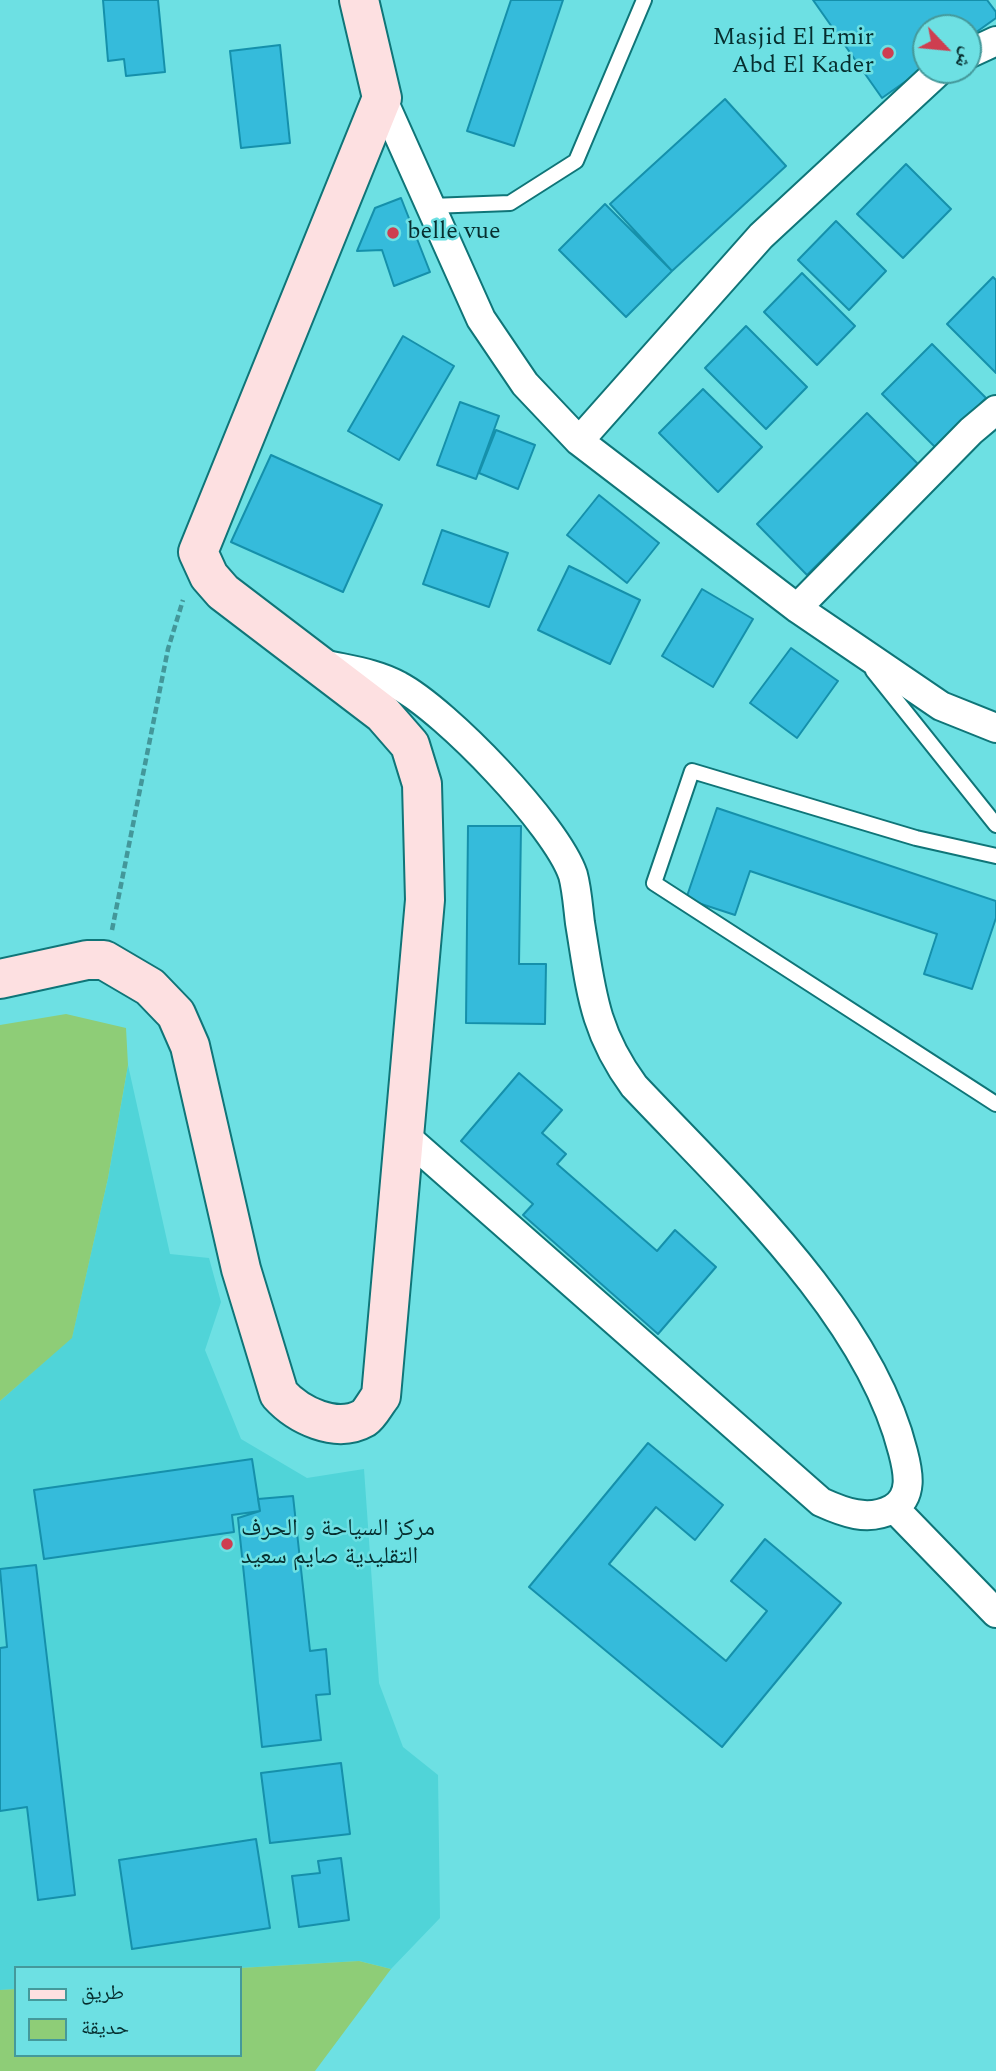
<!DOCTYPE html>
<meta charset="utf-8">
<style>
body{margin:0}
#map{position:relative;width:996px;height:2071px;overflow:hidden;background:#6de0e3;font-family:Spectral,"Noto Naskh Arabic",serif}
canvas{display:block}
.legend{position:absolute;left:14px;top:1966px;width:228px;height:91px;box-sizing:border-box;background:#6de0e3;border:2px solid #44999b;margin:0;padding:9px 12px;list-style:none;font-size:21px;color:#062e2f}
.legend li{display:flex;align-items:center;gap:14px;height:35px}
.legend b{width:35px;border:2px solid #44999b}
.north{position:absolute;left:912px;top:14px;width:70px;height:70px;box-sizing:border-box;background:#6de0e3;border:2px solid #44999b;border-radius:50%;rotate:116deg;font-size:19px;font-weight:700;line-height:28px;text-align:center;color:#062e2f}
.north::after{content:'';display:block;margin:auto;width:24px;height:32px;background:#ce3e50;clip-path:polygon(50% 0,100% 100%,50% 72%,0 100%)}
</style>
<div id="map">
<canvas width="996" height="2071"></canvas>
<ul class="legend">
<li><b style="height:9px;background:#fde0e1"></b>طريق</li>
<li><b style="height:19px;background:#8ecd77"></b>حديقة</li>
</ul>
<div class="north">ش</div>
</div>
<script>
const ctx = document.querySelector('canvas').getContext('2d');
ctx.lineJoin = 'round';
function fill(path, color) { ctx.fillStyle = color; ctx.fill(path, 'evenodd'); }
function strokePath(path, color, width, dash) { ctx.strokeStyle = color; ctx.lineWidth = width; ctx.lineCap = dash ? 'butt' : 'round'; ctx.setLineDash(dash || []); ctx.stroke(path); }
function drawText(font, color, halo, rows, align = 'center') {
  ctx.font = font + ' Spectral,"Noto Naskh Arabic",serif'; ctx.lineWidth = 5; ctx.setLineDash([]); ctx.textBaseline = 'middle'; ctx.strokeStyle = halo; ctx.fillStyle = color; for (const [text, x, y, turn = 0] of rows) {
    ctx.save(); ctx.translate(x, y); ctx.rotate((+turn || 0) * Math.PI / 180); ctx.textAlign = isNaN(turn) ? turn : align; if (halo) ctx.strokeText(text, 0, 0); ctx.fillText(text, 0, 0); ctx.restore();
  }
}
fill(new Path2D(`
 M128,1065l42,189 39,4 12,44 -16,48 36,89 66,39 57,-9 15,214 24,64 35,28 2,143 -49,51 -32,-8 -119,7h-224v21l-16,1v-589l72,-64 36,-159z`), '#50d4d8');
fill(new Path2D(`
 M66,1014l60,14 2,37 -20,113 -36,160 -72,63v-376z
 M359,1961l32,8 -76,102h-315v-81l16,-1v66h224v-87z`), '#8ecd77');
const building = new Path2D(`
 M103,0h55l7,72 -39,4 -2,-17 -16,2z
 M511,0h52l-49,146 -47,-15z
 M813,0h174l9,12v6l-28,20v-10h-42v39l-44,31z
 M280,45l10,98 -49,5 -11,-97z
 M725,99l61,67 -114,105 -62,-67z
 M906,164l45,45 -48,49 -46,-44z
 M401,198l29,74 -36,14 -12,-36 -25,1 18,-43z
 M605,204l67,67 -46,46 -67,-67z
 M836,221l50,50 -37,39 -51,-50z
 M802,273l53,53 -38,39 -53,-53z
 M993,277l3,3v93l-49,-49z
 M746,326l61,61 -41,42 -61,-61z
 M403,336l51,30 -55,94 -51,-29z
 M932,344l54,54 -50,50 -54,-54z
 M703,389l59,58 -44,45 -59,-59z
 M460,402l39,14 -23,63 -39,-14z
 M867,413l51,51 -111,111 -50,-51z
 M496,430l39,15 -17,44 -39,-16z
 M271,455l111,50 -39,87 -112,-50z
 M599,495l60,48 -32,40 -60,-48z
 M442,530l66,23 -19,54 -66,-23z
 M569,566l71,34 -30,64 -72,-34z
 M702,589l51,30 -40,68 -51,-31z
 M791,648l47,33 -41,57 -47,-35z
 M717,808l279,93v17l-24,71 -48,-15 13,-40 -187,-63 -15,44 -49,-16z
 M468,826h53l-2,138h27l-1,60 -79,-1z
 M519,1073l43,37 -20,23 24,21 -9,10 100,87 18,-21 41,37 -58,67 -135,-119 10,-11 -72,-63z
 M648,1443l75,62 -28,35 -39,-33 -47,57 117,97 41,-50 -36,-30 34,-42 76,64 -119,144 -193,-160z
 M252,1459l8,52 -28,4 2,17 -190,27 -10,-69z
 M293,1496l17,155 16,-2 4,45 -14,1 5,45 -59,7 -24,-229 22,-7 -2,-12z
 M36,1565l39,330 -37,5 -11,-93 -27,4v-163l7,-1 -7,-78z
 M341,1763l9,71 -80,9 -9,-70z
 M256,1839l14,89 -138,21 -13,-89z
 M341,1858l8,62 -50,7 -7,-51 28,-3 -2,-12z`);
fill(building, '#35bbdb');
strokePath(building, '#1590ab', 2);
const lane = new Path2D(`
 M431,206l79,-3 66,-42 68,-161
 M873,671l123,154
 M996,856l-80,-18 -224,-67 -38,112 342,221`);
const street = new Path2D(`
 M968,54l28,-13
 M382,98l99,221 44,65 54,57 218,167 144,98 55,22
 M579,441l182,-205 179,-166
 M797,608l174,-177 25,-21
 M323,664c25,6 53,9 76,22 47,25 157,139 174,189 4,15 5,32 7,48 11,66 13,107 54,163 95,101 235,229 269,366 5,19 11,45 -11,57 -24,13 -49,3 -71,-7l-417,-367
 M894,1508l102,105`);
const secondary = new Path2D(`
 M0,979l87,-19h17l46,27 26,27 14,32 51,223 38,125c19,21 57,40 85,24 6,-4 12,-16 17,-22l44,-496 -3,-116 -12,-39 -27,-31 -160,-122 -14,-16 -11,-24 184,-454 -23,-98`);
strokePath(lane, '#0f7578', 18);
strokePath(street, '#0f7578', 32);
strokePath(secondary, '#0f7578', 42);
strokePath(new Path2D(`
 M112,930l56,-281 15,-49`), '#43979a', 4.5, [7, 3.5]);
strokePath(lane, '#fff', 14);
strokePath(street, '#fff', 28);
strokePath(secondary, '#fde0e1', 38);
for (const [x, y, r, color] of [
 [888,53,7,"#ce3e50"],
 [393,233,7,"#ce3e50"],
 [227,1544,7,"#ce3e50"]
]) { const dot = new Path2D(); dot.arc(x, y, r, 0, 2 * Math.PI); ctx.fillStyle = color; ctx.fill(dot); strokePath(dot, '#6de0e3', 2.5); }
drawText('24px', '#062e2f', '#6de0e3', [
 ["Masjid El Emir",874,39,"right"],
 ["Abd El Kader",874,67,"right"],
 ["belle vue",407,233],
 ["مركز السياحة و الحرف",241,1530],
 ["التقليدية صايم سعيد",241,1558]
], 'left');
</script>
